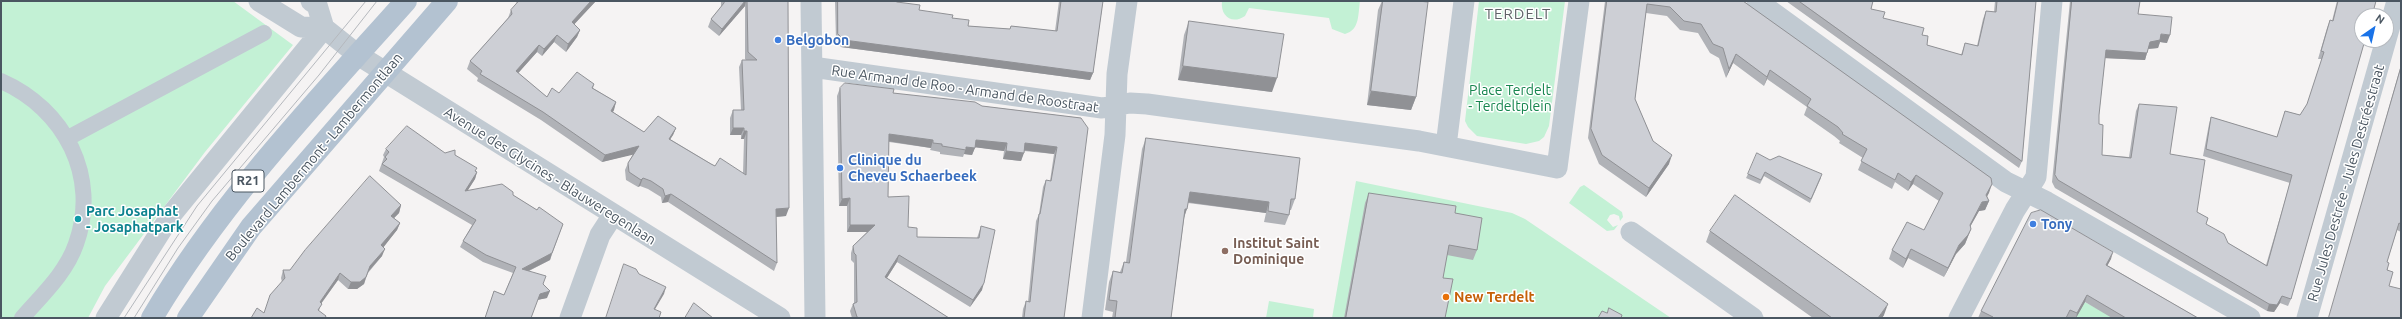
<!DOCTYPE html>
<meta charset="utf-8">
<style>
body{margin:0}
#map{position:relative;width:2402px;height:319px;overflow:hidden;background:#f5f3f3;font-family:Ubuntu,sans-serif}
canvas{display:block}
.frame{position:absolute;inset:0;border:2px solid #4a5661;pointer-events:none}
.north{position:absolute;left:2354px;top:8px;width:40px;height:40px;box-sizing:border-box;background:#fff;border:1px solid #b7bbc0;border-radius:50%;rotate:34deg;font-size:11px;font-weight:700;line-height:16px;text-align:center;color:#4a5661}
.north::after{content:'';display:block;margin:auto;width:14px;height:18px;background:#1a73e8;clip-path:polygon(50% 0,100% 100%,50% 72%,0 100%)}
</style>
<div id="map">
<canvas width="2402" height="319"></canvas>
<div class="frame"></div>
<div class="north">N</div>
</div>
<script>
const ctx = document.querySelector('canvas').getContext('2d');
ctx.lineJoin = 'round';
function fill(path, color) { ctx.fillStyle = color; ctx.fill(path, 'evenodd'); }
function strokePath(path, color, width, dash) { ctx.strokeStyle = color; ctx.lineWidth = width; ctx.lineCap = dash ? 'butt' : 'round'; ctx.setLineDash(dash || []); ctx.stroke(path); }
function drawText(font, color, halo, rows, align = 'center') {
  ctx.font = font + ' Ubuntu,sans-serif'; ctx.lineWidth = 3; ctx.setLineDash([]); ctx.textBaseline = 'middle'; ctx.strokeStyle = halo; ctx.fillStyle = color; for (const [text, x, y, turn = 0] of rows) {
    ctx.save(); ctx.translate(x, y); ctx.rotate((+turn || 0) * Math.PI / 180); ctx.textAlign = isNaN(turn) ? turn : align; if (halo) ctx.strokeText(text, 0, 0); ctx.fillText(text, 0, 0); ctx.restore();
  }
}
fill(new Path2D(`
 M1,1h232l60,44 -88,107 -100,134 -17,32h-87z
 M1222,1h138c-2,13 0,29 -15,33l-13,-5 -3,-11 -80,-10 -4,8c-13,9 -25,0 -23,-15z
 M1479,1h86l-16,125 -5,11 -5,4 -13,3 -49,-8 -9,-9 -3,-6z
 M1356,181l156,32 13,6 146,99h-339z
 M1584,185l38,27 1,5 -3,4 -1,-5 -5,-2 -4,1 -3,5 6,7 5,-2 -4,5 -7,1 -38,-28 11,-16z
 M2079,299l32,17 -1,2h-34z
 M1269,301l45,8 -1,9h-47z`), '#c3f1d5');
strokePath(new Path2D(`
 M1,81c64,28 99,96 75,163 -10,29 -34,51 -54,74
 M68,138l196,-105`), '#c1cad2', 16);
strokePath(new Path2D(`
 M259,1l42,26 23,1
 M311,1l6,4 7,23
 M811,1l4,317
 M1757,1l249,181 41,20 203,116
 M324,28l34,27 422,263
 M812,67l290,41 28,-5 17,1 272,37 138,27 22,-167
 M1446,146l18,-145
 M1631,232l122,86
 M106,318l65,-103 153,-187
 M570,318l30,-83 13,-20
 M1092,318l23,-183 2,-61 10,-73
 M1959,318l56,-108 21,-33 16,-176
 M2307,318l90,-317`), '#c1cad2', 21);
strokePath(new Path2D(`
 M152,318c69,-117 164,-216 254,-317
 M188,318l63,-91 196,-226`), '#b3c2d1', 22);
strokePath(new Path2D(`
 M124,318l73,-112 169,-205
 M134,318l44,-70 34,-47 107,-126 58,-74`), '#b5b8bd', 1);
fill(new Path2D(`
 M516,1h80l-22,23 6,6 -3,7 -11,15 -12,-10 -12,14 -5,-4 -19,21 29,24 47,-13 -1,4 23,14 -3,10 31,20 32,-4 -3,7 -3,4 45,27 28,7 1,-34h-3v-4h-11v-17l3,-8h8l-2,-43 3,-7h4l-1,-1v-53l-26,30 -11,-9 3,-8 10,-12v-6h67l-2,215 -10,1 1,46 -3,8 -106,-69 -6,1 -1,-6 -13,-8 -8,-3 -2,1 -12,-7 -1,-10 3,-7 5,-9 -31,8 -61,-42 -64,-39 1,-3 -11,-9 3,-8 38,-43 3,-8 6,-6z
 M835,1h60l24,9 33,8 16,8 42,3 1,-3 44,5 4,-30h44l-10,72 -3,7 -249,-33 -5,-6z
 M1382,1h36l-2,96 -5,13 -44,-5 11,-95z
 M1605,1h138l249,183 -5,12 2,5 -4,9 -6,1 -9,16 1,2 -6,15 -9,10 -12,23 -36,-19 -5,10 -14,-9 3,-9 32,-20 15,-29 -26,-17 -5,7 -13,-9 -3,7 -34,-19 5,-12 -24,-15 1,-2 -6,-5 -30,-21 3,-8 -40,-28 -3,7 -31,-23 -7,15 -7,-20 -9,-5 -12,-20 -18,-3 -13,-14 -21,-3 -11,86 18,42 16,23 -23,33 -47,-33 -11,-26z
 M1786,1h87l-2,8 12,9 39,17 5,10 34,10 4,-12 12,3 6,-27 3,-8 8,1 1,-11h41l-14,160 -3,7z
 M2070,1h70l-2,13 29,29 -7,-1 -2,6 -10,1 -3,11 -40,-2 -6,57v9l3,31 27,2 7,-46 3,-7 31,50 27,58 11,6 -2,6 22,19 38,22 24,-82 -87,-27 6,-32 2,-7 66,20 8,-26 15,4 7,-10 15,-46h-4l9,-31 3,-8 2,1 5,-20h39l-85,298 -3,7 -8,-3 -6,9 -7,-1 -212,-123 -3,-6z
 M1189,21l83,71 -94,-12 6,-45z
 M2401,65v167l-4,-2 -10,32 2,24 12,32h-72z
 M840,88l53,5 89,13 99,12 -17,200h-42l1,-9 3,-8 2,1 8,-81 3,-7 4,-27 3,-7 4,1 4,-27 -30,-3 -3,10 -18,-2 1,-8 -29,-4 -3,8 -8,-1 -1,3 -23,-3v-2l-10,-2 1,-2 -42,-6 -1,55 20,30 9,10 60,1 4,-12 1,64 -12,17 -73,-45 -10,16 62,40h-97l-2,-7 3,-7 1,-1v-40l-3,-3v-7l2,-7 14,-14h-20v-26h-8l-2,-110z
 M1146,138l149,61 -4,11h-1l-1,5 -4,10 -21,-3 2,-9 -78,-10 -4,16 -13,99h-59l1,-6 -8,-2 4,-28 4,-11 7,1 4,-10h2l16,-113z
 M386,149l59,4 10,2 22,17 -2,7 -8,12 46,4 24,15 26,14 -13,36 -21,11 14,13 4,14 -10,2 -6,18h-46l9,-27 10,4 9,-22 -30,-11 -23,-15 3,-6 9,-16 -93,-54 5,-14 -1,-2z
 M1770,160l51,18 -11,25 -46,-27 -4,8 -14,-6 2,-4z
 M1369,193l86,20 22,37 -4,10 -26,-5 -4,23 2,40h-101l21,-115z
 M401,205l-2,8 -5,5 6,5 -3,7 -14,17 -1,9 -14,17 -4,11 -7,5h-9l-10,-9 -17,24 -2,7 -55,2 18,-31 -1,-4 2,-8h7z
 M1710,231l174,84 -2,3h-69l-107,-76z
 M2111,259l-4,6 91,53h-86l-27,-16 -9,16h-5l-3,-1 -1,1h-89l3,-7z`), '#b0b2b7');
fill(new Path2D(`
 M591,1h5l-27,29 3,-8z
 M745,1h1l-1,5 -26,30 3,-7z
 M580,30l-3,7 -11,15 2,-8z
 M2161,34l9,1 -3,8 -7,-1 -2,6 -11,1 3,-7z
 M557,35l-3,7 -12,14 2,-7z
 M844,40l249,33 -3,7 -249,-33z
 M539,45l-2,7 -24,27 3,-8z
 M2106,50l41,3 -2,7 -42,-2z
 M1736,54l-3,9 -7,15 3,-9z
 M1183,66l94,12 -5,14 -94,-12z
 M1770,70l-3,9 -3,7 3,-9z
 M1371,91l45,6 -5,13 -44,-5z
 M616,102l-2,8 -5,9 2,-8z
 M676,128l-3,7 -7,11 3,-7z
 M733,128h11l-3,7h-11z
 M744,131h3l-3,8h-3z
 M889,134l44,6 -2,8 -44,-7z
 M976,140l31,3 -3,8 -31,-4z
 M1025,143l32,4 -3,7 -32,-4z
 M639,146l-3,8 -34,8 3,-7z
 M966,147l9,1 -3,7 -8,-1z
 M1006,151l18,2 -3,8 -18,-2z
 M1672,155l-3,9 -23,33 3,-9z
 M477,172l-2,7 -12,19 2,-7z
 M1916,175l-3,9 -5,7 3,-9z
 M643,178l-3,8 -2,1 3,-7z
 M1992,184l-3,9 -5,9 5,-1 -4,9 -6,1 -13,23 4,-9z
 M1190,192l79,10 -3,11 -80,-11z
 M671,194l-3,8 -6,1 3,-7z
 M850,198l-3,8h-8l3,-7z
 M401,205l-2,8 -10,10 2,-7z
 M789,208l-3,8 -12,1 2,-8z
 M1185,209h2l-4,11z
 M400,223l-3,7 -18,23 2,-8z
 M850,225h25l-3,7h-25z
 M1971,229l-6,15 -9,10 -12,23 4,-9 11,-23z
 M385,249l-3,7 -15,17 3,-7z
 M1911,249l-3,9 -5,10 3,-9z
 M2113,252l-2,7 -7,13 2,-7z
 M552,253l-2,7 -30,15 2,-6z
 M899,255l-2,7 -14,22 2,-7z
 M340,273l-2,7 -21,29 3,-7z
 M366,277l-2,7 -7,5h-9l3,-7z
 M984,283l-2,7 -12,17 3,-7z
 M666,287l-2,7 -13,22 3,-7z
 M550,291l-3,7 -10,2 3,-6z
 M2087,295l-2,7 -9,16 1,-5z
 M2282,296l-2,7 -6,9 -7,-1 2,-7z
 M1888,304l-4,11 -2,3h-4z`), '#909195');
const building = new Path2D(`
 M519,1h72l-19,21 8,8 -12,14 -11,-9 -13,14 -5,-4 -23,26 31,26 5,-9 7,5 18,-21 17,12 -2,4 24,14 -5,9 33,21 14,-16 18,12 -7,11 42,25 4,2 5,-8 26,17 1,-44h-3v-3h-11v-18h11l-2,-50h15l-9,-8 -1,-51h41l1,207 -13,1 1,54 -106,-69 -6,2 -2,-7 -12,-8 -8,-3 -2,2 -12,-8 -1,-9 11,-17 -34,9 -62,-43 -63,-38 2,-3 -12,-10 42,-47 -1,-4z
 M724,1h21l-23,28 -11,-10 13,-16z
 M838,1h57l2,1 23,3 -1,5 34,5 -1,3 17,2 -1,6 42,3 1,-3 46,5 4,-30h42l-10,72 -249,-33 -6,-6z
 M1383,1h35l10,1 -12,95 -45,-6z
 M1607,1h136l248,177 1,6 -6,11 3,6 -7,1 -12,23 1,4 -3,6 -9,10 -11,23 -37,-19 -5,10 -14,-9 15,-28 17,8 19,-37 -27,-18 -5,7 -13,-9 -3,7 -34,-19 6,-12 -25,-15 1,-1 -5,-6 -31,-21 4,-7 -41,-29 -3,7 -31,-23 -7,15 -6,-21 -10,-4 -12,-20 -17,-3 -14,-14 -23,-3 -12,95 18,42 19,14 -23,33 -47,-33 -11,-26z
 M1799,1h74l-2,8 14,3 -2,6 41,10 -2,7 6,1 -1,9 35,10 3,-12 13,3 8,-35 10,1 1,-11h39l-14,160z
 M2072,1h68l-2,13 34,3 -2,18 -9,-1 -1,6 -10,2 -3,11 -41,-3 -7,65v9l4,1 -1,30 29,3 8,-54 38,3 -7,47 35,6 -8,52 11,6 -2,6 18,10 4,9 39,23 25,-91 -86,-26 5,-32 66,20 8,-26 15,4 7,-11 17,-52 -3,-1 9,-31 3,1 5,-20h38l-4,15h-10v24h3l-74,259 -9,-3 -5,9 -8,-1 -211,-124 -3,-5z
 M1189,21l95,13 -7,44 -94,-12z
 M2401,67v157l-2,-1 -12,39 2,1 -2,7 6,2 -4,14 12,3v29h-71l-1,-1z
 M845,83l49,6 -1,4 82,9 7,4 99,12 7,10 -24,190h-40l2,-17 4,1 9,-88h1l6,-34 5,1 6,-34 -32,-4 -1,10 -18,-2 1,-8 -31,-3 -1,8 -9,-1v3l-24,-4v-2l-9,-1v-3l-44,-6 -1,63 21,-1 -1,31 9,1v9l62,1 2,-12 14,4 -11,53 -11,17 -74,-45 -14,22 64,41h-90l-2,-1 -4,-13 4,-2 -1,-47 -2,-2 -1,-7 22,-21h-25v-27l-8,1 -2,-111z
 M407,126l38,27 10,-3v5l22,13 -2,3 2,1 -12,19 37,-7 11,8v3l24,15 2,-3 24,17 -11,29 -30,16 24,7 -3,8 7,7 -10,3 -9,24h-46l9,-27 10,4 12,-28 -30,-12 -23,-14 13,-21 -94,-56 5,-5 -2,-2 4,-5 -3,-3z
 M1146,138l154,20 -5,41h-4l-2,16 -21,-4 1,-9 -79,-10 -3,17h-2l-14,109h-56l2,-17 -8,-1 4,-29 9,2 2,-11 5,1z
 M1757,153l13,7 9,-4 43,18 -11,25 -46,-27 -4,8 -13,-6z
 M370,176l31,29 -10,11 9,7 -19,22 4,4 -15,17 -4,11 -6,5h-9l-11,-9 -20,29 2,2 -4,6 8,6 -1,2h-74l6,-10 7,5 6,-18 15,-17 -2,-8h7l15,-20z
 M1369,193l87,13 -1,7 27,5 -5,32 -28,-5 -6,33 10,1 -8,39h-99z
 M1735,195l153,109 -10,14h-46l-122,-87z
 M2041,210l72,42 -7,13 92,53h-72l-39,-23 -10,18 -7,-3 -4,8h-75l2,-1 -12,-6 50,-98z
 M624,264l12,5 3,5 27,13 -12,22 7,3 -2,6h-53z
 M694,303l19,15h-28z
 M1609,308l13,7 -1,3h-23l4,-7 5,2z`);
fill(building, '#cdcfd5');
strokePath(building, '#909195', 1);
for (const [x, y, r, color] of [
 [778,40,4,"#3f7fe0"],
 [840,168,4,"#3f7fe0"],
 [78,219,4,"#0f9aa8"],
 [2033,224,4,"#3f7fe0"],
 [1225,251,4,"#8d6e63"],
 [1446,297,4,"#e8710a"]
]) { const dot = new Path2D(); dot.arc(x, y, r, 0, 2 * Math.PI); ctx.fillStyle = color; ctx.fill(dot); strokePath(dot, '#fff', 1.5); }
for (const [x, y, w] of [
 [248,181,32]
]) { const box = new Path2D(); box.roundRect(x - w / 2, y - 11, w, 22, 3); ctx.fillStyle = '#fff'; ctx.fill(box); strokePath(box, '#4a5661', 1); }
drawText('bold 13px', '#4a5661', null, [
 ["R21",248,181]
]);
drawText('bold 14px', '#366cbe', '#fff', [
 ["Belgobon",786,40],
 ["Clinique du",848,160],
 ["Cheveu Schaerbeek",848,176],
 ["Tony",2041,224]
], 'left');
drawText('14px', '#4a5661', '#fff', [
 ["Rue Armand de Roo - Armand de Roostraat",965,89,8],
 ["Boulevard Lambermont - Lambermontlaan",314,157,-50],
 ["Avenue des Glycines - Blauweregenlaan",550,176,32],
 ["Rue Jules Destrée - Jules Destréestraat",2346,183,-74]
]);
drawText('14px', '#17864f', '#fff', [
 ["Place Terdelt",1510,90],
 ["- Terdeltplein",1510,106]
]);
drawText('bold 14px', '#0d838f', '#fff', [
 ["Parc Josaphat",86,211],
 ["- Josaphatpark",86,227]
], 'left');
drawText('bold 14px', '#785e54', '#fff', [
 ["Institut Saint",1233,243],
 ["Dominique",1233,259]
], 'left');
drawText('bold 14px', '#c56008', '#fff', [
 ["New Terdelt",1454,297]
], 'left');
ctx.letterSpacing = '1px';
drawText('15px', '#5f6368', '#fff', [
 ["TERDELT",1518,14]
]);
ctx.letterSpacing = '0px';
</script>
